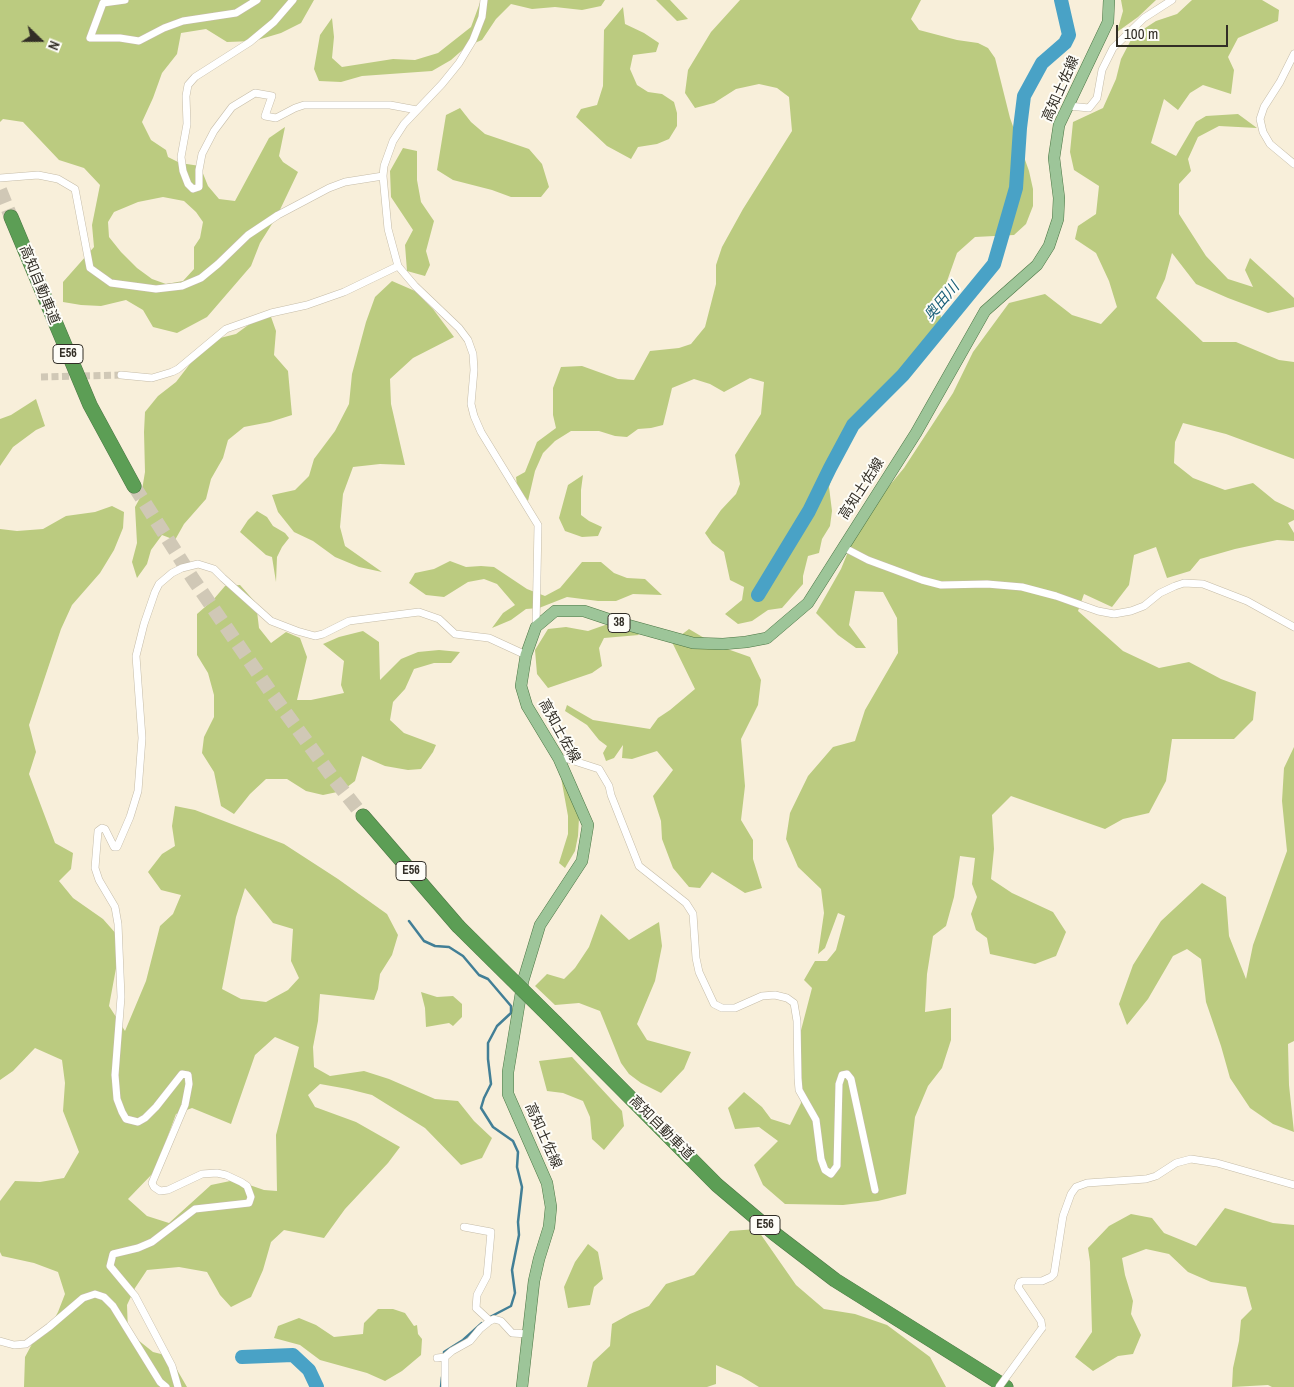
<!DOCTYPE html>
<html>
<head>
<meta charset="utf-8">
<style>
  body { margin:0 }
  #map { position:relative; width:1294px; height:1387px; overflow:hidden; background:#f8efda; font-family:"Archivo Narrow",sans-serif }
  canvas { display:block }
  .north { position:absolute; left:15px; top:15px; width:50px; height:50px; -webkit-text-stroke:4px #fefdf8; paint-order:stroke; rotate:112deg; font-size:14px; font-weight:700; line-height:20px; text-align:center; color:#322e26 }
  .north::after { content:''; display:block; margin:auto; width:18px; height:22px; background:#322e26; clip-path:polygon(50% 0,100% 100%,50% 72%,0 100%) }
  .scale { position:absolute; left:1116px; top:25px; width:112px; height:22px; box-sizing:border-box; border:2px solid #322e26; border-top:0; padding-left:6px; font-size:15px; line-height:18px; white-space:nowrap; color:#322e26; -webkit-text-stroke:4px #fefdf8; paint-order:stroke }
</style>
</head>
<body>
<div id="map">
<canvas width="1294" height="1387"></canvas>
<div class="north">N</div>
<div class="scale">100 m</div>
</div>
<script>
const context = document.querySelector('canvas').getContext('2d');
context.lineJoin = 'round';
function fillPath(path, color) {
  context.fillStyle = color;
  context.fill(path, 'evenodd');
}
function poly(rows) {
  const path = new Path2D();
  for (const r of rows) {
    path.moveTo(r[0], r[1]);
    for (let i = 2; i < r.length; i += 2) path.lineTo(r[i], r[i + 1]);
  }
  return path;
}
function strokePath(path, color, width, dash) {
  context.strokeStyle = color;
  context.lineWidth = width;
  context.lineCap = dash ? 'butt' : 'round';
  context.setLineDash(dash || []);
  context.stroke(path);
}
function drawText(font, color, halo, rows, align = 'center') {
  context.font = font + ' "Archivo Narrow","Noto Sans JP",sans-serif';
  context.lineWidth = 4;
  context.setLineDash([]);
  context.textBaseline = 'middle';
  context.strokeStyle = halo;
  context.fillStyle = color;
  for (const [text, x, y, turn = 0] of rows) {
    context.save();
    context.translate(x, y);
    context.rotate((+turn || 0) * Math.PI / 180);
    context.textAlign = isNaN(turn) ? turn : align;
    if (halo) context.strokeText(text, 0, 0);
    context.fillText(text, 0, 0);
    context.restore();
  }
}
fillPath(poly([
  [0,0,314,0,301,23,281,33,254,41,227,42,206,29,181,33,177,54,162,73,153,98,142,122,151,140,166,150,168,157,180,163,200,166,208,186,219,199,235,201,269,138,285,127,279,156,283,162,298,172,277,216,260,243,251,266,207,317,177,333,153,327,143,310,126,300,101,306,81,305,63,302,63,282,94,247,92,225,100,185,84,168,59,160,23,122,3,119,0,122],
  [163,197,184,201,196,212,203,222,200,238,194,247,194,269,183,281,166,284,152,279,137,268,121,252,109,237,108,222,114,212,138,202],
  [481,0,605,0,601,6,582,10,555,7,532,9,511,4,496,19,482,40,467,46,451,60,432,71,362,76,341,82,319,81,314,69,320,35,332,18,334,37,332,58,342,67,393,59,415,60,438,53,471,27],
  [656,0,670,0,688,19,677,21],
  [740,0,921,0,911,19,919,30,957,40,978,43,988,48,995,58,1010,118,1029,171,1033,189,1033,206,1026,224,1014,235,975,237,957,253,941,298,940,313,944,331,923,351,896,382,861,412,843,441,829,487,832,511,830,526,822,539,819,553,808,556,803,576,803,584,782,608,768,610,752,621,738,624,725,614,742,600,744,587,730,580,724,552,712,543,705,533,721,510,736,494,740,484,735,455,761,414,764,382,750,378,724,392,710,384,694,379,672,388,663,425,651,428,638,429,627,437,615,436,599,431,571,431,555,441,543,453,535,471,528,501,517,486,516,477,525,472,537,442,556,428,553,415,553,388,561,367,582,366,618,379,634,380,650,351,679,348,691,344,705,327,716,284,716,265,722,247,743,209,792,131,789,97,777,88,759,84,736,89,714,103,695,108,685,93,688,70,711,32],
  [1121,0,1156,0,1138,17,1117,32,1123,11],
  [1192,0,1262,0,1279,10,1278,21,1238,38,1228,57,1234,70,1231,94,1203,85,1190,93,1178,110,1164,99,1151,143,1176,156,1196,122,1206,116,1238,114,1257,128,1219,126,1198,137,1188,159,1191,171,1179,184,1179,214,1206,256,1228,279,1253,287,1245,270,1250,258,1294,298,1294,307,1268,313,1228,298,1196,284,1172,253,1165,279,1156,298,1203,342,1236,342,1279,360,1294,362,1294,459,1226,434,1183,423,1175,442,1174,463,1193,478,1225,490,1253,483,1275,501,1294,510,1294,520,1288,523,1294,533,1294,541,1277,540,1235,549,1200,559,1190,571,1167,578,1156,547,1134,555,1129,585,1112,607,1084,594,1078,611,1123,651,1159,668,1189,662,1221,679,1256,692,1253,720,1234,739,1172,739,1166,781,1149,813,1123,819,1105,829,1011,796,992,815,994,849,991,879,1012,893,1053,912,1066,932,1056,956,1035,964,990,954,987,938,976,930,971,914,977,897,972,884,975,858,960,856,954,897,946,926,933,936,927,974,925,1012,951,1008,951,1040,942,1068,928,1086,915,1117,906,1194,878,1201,843,1205,785,1204,763,1185,754,1165,778,1141,759,1127,735,1129,728,1108,744,1092,762,1107,771,1119,790,1125,801,1103,798,1074,799,1038,812,988,804,980,815,961,827,961,836,950,845,916,838,913,825,948,818,954,824,913,821,889,798,867,786,839,790,813,808,776,833,747,855,741,865,710,898,653,897,618,883,592,855,591,849,625,866,648,856,648,838,635,816,613,841,569,861,520,904,468,953,393,973,352,1009,303,1045,294,1072,315,1101,324,1117,307,1109,281,1096,253,1075,239,1078,226,1096,214,1099,186,1074,170,1070,152,1073,122,1103,108,1116,79,1121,59,1133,36,1156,21,1177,14],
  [623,7,625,24,644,33,659,43,656,52,633,55,630,69,637,85,648,92,662,94,674,102,677,113,677,126,669,139,657,144,638,147,631,159,607,146,576,117,581,109,597,105,603,86,604,30],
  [460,108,471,122,485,134,529,149,542,164,549,187,541,197,511,197,492,190,453,180,437,170,446,115],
  [403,148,417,151,417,180,421,202,434,221,426,251,430,265,425,276,407,271,405,245,413,230,391,197,390,171],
  [392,281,415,291,433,309,454,337,413,358,390,379,391,404,405,465,380,464,353,467,343,494,340,527,345,546,382,572,359,567,335,557,313,541,294,532,278,512,272,495,295,490,309,476,314,459,335,431,349,404,352,374,366,322,375,297],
  [270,314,276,331,274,355,288,371,292,415,270,422,244,427,228,440,223,458,211,479,206,499,184,524,175,540,162,535,151,550,147,564,137,578,132,562,137,543,135,507,141,496,145,472,144,432,145,412,158,396,176,382,196,356,216,339,236,334,251,323],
  [36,399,45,426,36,430,13,447,0,466,0,419,11,415],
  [583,475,581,490,581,515,589,521,602,527,598,536,582,537,565,531,559,518,568,485],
  [112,506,124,512,123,528,114,550,100,573,72,605,61,629,29,725,36,752,29,774,55,843,73,853,71,869,59,881,73,898,103,919,118,936,117,963,109,1006,125,1031,146,981,160,926,173,914,181,895,161,890,148,872,162,854,175,846,172,826,175,806,195,810,284,844,338,879,387,914,398,935,392,955,380,974,378,989,374,1000,320,994,318,1021,313,1047,314,1067,330,1076,364,1071,389,1079,435,1099,458,1101,474,1121,492,1138,482,1158,461,1165,425,1128,372,1095,348,1089,320,1084,308,1095,315,1107,356,1122,400,1147,388,1163,345,1209,324,1238,284,1230,271,1242,263,1270,251,1297,231,1307,220,1295,207,1272,179,1267,147,1270,135,1288,127,1305,128,1332,153,1352,169,1356,187,1387,24,1387,25,1357,32,1344,47,1332,58,1312,65,1294,58,1272,34,1263,2,1256,0,1252,0,1201,15,1181,40,1182,64,1178,79,1152,63,1111,65,1083,62,1060,35,1048,13,1071,0,1080,0,529,17,531,43,529,66,516,95,512],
  [245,888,273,923,293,929,291,961,299,978,288,990,266,1002,241,999,222,989,236,917],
  [275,1037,299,1047,276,1135,277,1191,264,1190,235,1180,211,1185,169,1223,147,1216,128,1199,155,1171,176,1114,192,1108,231,1124,255,1055],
  [257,511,267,517,273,526,285,533,289,538,282,547,277,557,276,582,272,557,266,555,240,532,248,520],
  [450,561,466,567,481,566,494,567,527,589,545,596,560,588,582,562,601,562,614,573,627,578,645,579,662,595,633,594,616,601,598,601,567,597,539,608,526,609,511,620,492,628,503,613,515,605,497,584,484,579,468,582,444,597,426,595,409,583,415,573,434,569],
  [240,585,256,603,259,628,271,643,286,632,300,638,307,657,297,700,311,700,344,693,341,685,344,661,323,644,339,637,363,631,379,642,380,680,401,659,418,652,439,650,460,652,451,663,434,663,414,669,405,689,393,702,390,720,404,733,436,745,433,752,421,769,408,770,385,766,362,756,355,781,342,791,323,795,306,791,287,779,266,779,250,794,234,814,221,806,214,772,202,753,204,737,214,717,214,695,208,673,197,655,197,614,213,600,225,586],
  [605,625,631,626,639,635,604,638,599,648,602,666,592,673,548,688,537,674,535,650,548,629,566,627,588,631],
  [689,629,716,645,750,657,761,680,758,705,741,739,745,786,741,820,753,840,753,859,762,888,745,893,712,872,700,888,689,887,673,868,662,839,661,821,653,796,673,770,657,751,632,759,622,758,623,745,614,758,606,761,603,753,607,746,599,740,587,725,565,711,567,705,593,720,650,729,658,718,670,710,695,689,672,642],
  [1294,747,1294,1041,1288,1044,1289,1085,1294,1132,1273,1124,1250,1108,1230,1078,1221,1046,1206,1002,1201,959,1187,949,1173,956,1148,999,1127,1025,1119,1004,1133,965,1161,921,1202,883,1226,897,1229,936,1246,979,1253,945,1287,851,1282,801,1284,768],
  [560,772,579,818,578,836,575,851,565,868,559,863,568,834,568,816],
  [601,914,629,940,659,922,662,946,655,981,637,1024,647,1040,691,1052,684,1069,661,1093,641,1083,629,1074,621,1063,600,1011,579,1003,555,1005,535,986,547,974,564,979,575,968,589,947],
  [421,992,437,997,453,996,462,1004,462,1017,453,1026,449,1023,426,1027,425,1008],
  [572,1057,622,1111,624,1126,604,1150,592,1139,590,1117,583,1101,563,1093,547,1091,539,1061],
  [1225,1208,1273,1223,1294,1225,1294,1387,1272,1387,1268,1385,1232,1387,1233,1368,1239,1341,1241,1320,1252,1309,1246,1287,1211,1282,1188,1272,1169,1254,1146,1249,1122,1258,1125,1275,1133,1301,1131,1314,1141,1335,1133,1354,1118,1356,1093,1371,1075,1357,1092,1332,1090,1262,1088,1248,1109,1226,1131,1214,1152,1218,1164,1233,1196,1246],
  [757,1229,796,1285,824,1309,855,1314,887,1325,930,1357,946,1387,759,1387,741,1376,716,1365,716,1384,707,1387,587,1387,593,1362,610,1346,612,1324,630,1314,649,1306,666,1284,694,1275,730,1231],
  [588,1244,598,1252,603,1279,594,1287,590,1305,568,1308,564,1287,575,1262],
  [378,1309,393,1309,405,1313,414,1326,417,1325,418,1334,422,1339,421,1355,402,1371,385,1381,367,1373,320,1360,300,1345,274,1338,278,1326,299,1318,316,1325,334,1337,363,1334,364,1323]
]), '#bbcb80');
strokePath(poly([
  [409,921,424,941,435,946,449,947,463,956,479,975,488,979,511,1006,511,1013,497,1026,488,1043,488,1059,491,1084,484,1098,481,1108,493,1127,513,1141,518,1152,517,1167,522,1187,518,1222,519,1235,512,1270,515,1293,511,1306,490,1317],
  [444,1357,444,1352,463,1340,482,1323],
  [441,1387,442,1377]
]), '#427f96', 2.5);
strokePath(poly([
  [758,595,809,511,830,468,853,425,903,375,994,264,1016,188,1020,128,1024,96,1042,63,1065,43,1069,35,1061,0],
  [242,1357,293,1355,309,1370,317,1387]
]), '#49a2c6', 14);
strokePath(poly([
  [41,377,121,375]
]), '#d0c8b6', 7, [7, 3.5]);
strokePath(poly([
  [0,190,11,217],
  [134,486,193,579,270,691,333,778,363,816]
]), '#d0c8b6', 14, [14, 7]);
const street = poly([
  [125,0,103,3,90,38,120,38,139,41,164,28,183,21,236,13,257,0],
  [293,0,274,22,250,42,195,77,188,85,186,96,187,124,181,157,183,171,188,184,193,189,199,187,199,170,202,154,214,131,232,107,255,93,272,96,265,116,276,118,295,108,304,105,390,105,417,110],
  [484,0,482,17,473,40,459,63,442,84,404,124,393,141,384,166,383,176,388,229,398,266,415,286,459,328,468,340,473,354,474,370,471,404,474,416,481,432,538,525,536,627],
  [1294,54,1280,82,1264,107,1260,119,1263,132,1270,144,1294,164],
  [1069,106,1089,108,1097,98,1102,70,1113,48,1144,18,1172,0],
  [0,178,38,175,58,179,75,189,90,268,111,283,156,289,182,286,201,278,218,264,248,235,278,215,329,188,345,182,383,176],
  [121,375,152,378,172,372,178,369,226,329,271,313,307,305,344,292,398,266],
  [843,547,868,560,922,580,941,585,987,584,1022,587,1056,596,1098,611,1114,614,1131,611,1144,606,1160,593,1175,586,1184,583,1203,584,1247,601,1294,627],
  [559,759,568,759,599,769,609,786,611,795,639,866,686,903,693,914,696,958,699,972,714,1004,722,1008,735,1008,762,996,775,995,787,998,794,1003,797,1021,798,1078,799,1090,816,1120,821,1159,825,1170,831,1174,837,1166,839,1084,842,1075,847,1074,851,1079,875,1190],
  [464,1227,491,1232,487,1276,477,1295,476,1308,490,1321],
  [1042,1328,1041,1321,1018,1287,1020,1282,1023,1281,1042,1281,1051,1277,1054,1274,1063,1216,1071,1194,1076,1187,1087,1183,1146,1179,1156,1176,1176,1163,1191,1159,1217,1163,1294,1185],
  [0,1341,14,1345,26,1344,49,1327,83,1298,95,1294,104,1297,113,1306,160,1382,166,1387],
  [437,1358,445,1357],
  [178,1387,172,1366,135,1296,110,1266,113,1254,138,1248,152,1242,195,1209,249,1203,251,1197,247,1186,241,1182,226,1175,217,1173,202,1174,168,1190,160,1191,154,1187,152,1183,185,1105,189,1084,188,1075,182,1074,156,1107,145,1118,138,1122,126,1119,122,1112,117,1099,115,1075,121,997,118,924,115,907,99,880,95,868,98,831,102,828,105,829,114,847,117,847,130,817,138,791,142,738,136,656,144,624,155,592,159,584,172,573,182,568,198,564,214,569,223,578,271,621,297,631,315,636,323,634,349,621,419,612,439,619,455,634,489,638,526,655],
  [445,1387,445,1357,452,1351,470,1341,480,1329,490,1321,494,1319,501,1321,512,1333,528,1334]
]);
const primary = poly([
  [522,1387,534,1281,539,1259,549,1227,551,1207,547,1183,508,1094,508,1072,523,981,540,925,582,861,588,825,559,759,527,706,521,686,526,655,536,627,555,611,584,611,617,622,693,643,723,644,746,642,767,638,808,603,916,433,985,311,1037,265,1049,246,1058,219,1059,198,1054,158,1059,125,1108,22,1109,0]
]);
const highway = poly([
  [11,217,90,405,134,486],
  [363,816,458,926],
  [556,1023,717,1185,775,1234,835,1280,1006,1387]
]);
strokePath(street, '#c5bca8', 8);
strokePath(primary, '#4d7745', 12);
strokePath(highway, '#4d7745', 15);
strokePath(street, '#fff', 7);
strokePath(primary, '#9dc599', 11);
strokePath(highway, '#5c9e55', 14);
const streetBridge = poly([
  [999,1387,1042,1328]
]);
const highwayBridge = poly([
  [458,926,556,1023]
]);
strokePath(streetBridge, '#c5bca8', 8, []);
strokePath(highwayBridge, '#4d7745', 15, []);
strokePath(streetBridge, '#fff', 7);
strokePath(highwayBridge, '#5c9e55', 14);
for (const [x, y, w] of [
  [68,354,30],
  [619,623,22],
  [411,871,30],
  [765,1225,30]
]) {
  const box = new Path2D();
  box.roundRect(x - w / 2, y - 9.5, w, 19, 4);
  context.fillStyle = '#fefdf8';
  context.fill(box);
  strokePath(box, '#322e26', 1);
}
drawText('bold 12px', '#322e26', null, [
  ["E56",68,354],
  ["38",619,623],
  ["E56",411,871],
  ["E56",765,1225]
]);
drawText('14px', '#322e26', '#fefdf8', [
  ["高知土佐線",1061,89,-66],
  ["高知自動車道",39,285,68],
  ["高知土佐線",862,489,-57],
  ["高知土佐線",559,731,61],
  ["高知自動車道",661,1128,45],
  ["高知土佐線",543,1136,66]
]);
drawText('italic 15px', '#1b6079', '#fefdf8', [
  ["奥田川",942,302,-50]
]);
</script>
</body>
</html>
